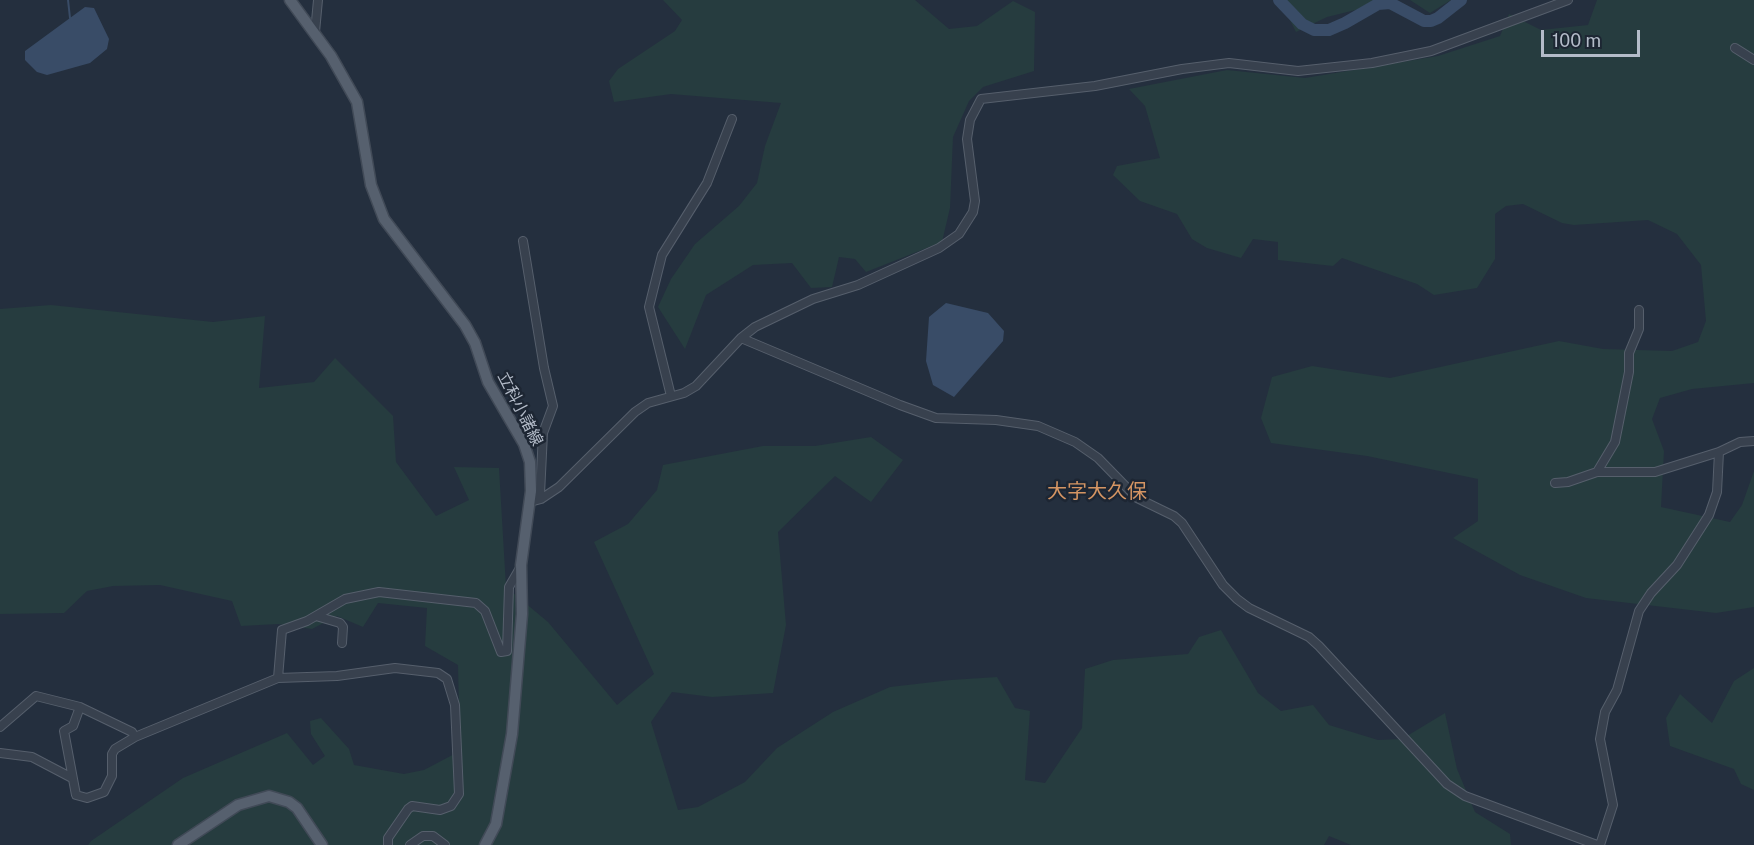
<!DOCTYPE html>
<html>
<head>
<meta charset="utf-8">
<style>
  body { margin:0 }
  #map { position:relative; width:1754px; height:845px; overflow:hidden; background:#242f3e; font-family:"Public Sans",sans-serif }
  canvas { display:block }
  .scale { position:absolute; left:1541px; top:30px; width:99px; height:27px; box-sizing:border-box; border:3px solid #b4bcc9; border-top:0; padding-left:8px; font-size:18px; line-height:21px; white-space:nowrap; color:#b4bcc9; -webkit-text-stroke:4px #1d2633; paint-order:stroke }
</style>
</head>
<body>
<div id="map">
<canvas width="1754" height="845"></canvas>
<div class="scale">100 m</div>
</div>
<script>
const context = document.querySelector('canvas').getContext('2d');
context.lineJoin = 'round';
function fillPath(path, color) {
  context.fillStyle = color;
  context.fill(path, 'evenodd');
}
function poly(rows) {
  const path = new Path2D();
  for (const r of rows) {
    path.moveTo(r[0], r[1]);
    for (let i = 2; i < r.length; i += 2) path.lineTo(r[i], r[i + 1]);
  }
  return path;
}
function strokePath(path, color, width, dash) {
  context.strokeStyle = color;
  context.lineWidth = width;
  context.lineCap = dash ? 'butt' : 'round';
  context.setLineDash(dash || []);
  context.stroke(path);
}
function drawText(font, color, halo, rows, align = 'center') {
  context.font = font + ' "Public Sans","Noto Sans JP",sans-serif';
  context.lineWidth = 5;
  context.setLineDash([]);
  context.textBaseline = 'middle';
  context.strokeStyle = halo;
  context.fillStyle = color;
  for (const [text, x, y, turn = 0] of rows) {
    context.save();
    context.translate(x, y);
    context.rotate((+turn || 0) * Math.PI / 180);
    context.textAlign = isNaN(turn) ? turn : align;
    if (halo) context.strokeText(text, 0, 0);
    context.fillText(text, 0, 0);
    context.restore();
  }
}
fillPath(poly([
  [663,0,915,0,949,29,977,26,1013,1,1035,12,1034,71,983,87,969,101,953,137,950,208,942,242,866,272,855,259,839,257,832,287,811,288,792,263,753,265,706,295,685,349,658,307,671,279,695,244,739,206,757,183,765,146,781,103,671,94,614,102,609,81,618,69,675,31,682,20],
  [1280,0,1396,0,1327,17,1296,32],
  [1410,0,1451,0,1430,13],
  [1597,0,1754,0,1754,383,1692,389,1660,398,1652,419,1664,451,1661,507,1730,522,1742,505,1754,471,1754,607,1716,613,1586,598,1520,575,1453,538,1478,521,1478,479,1367,456,1271,443,1261,418,1272,377,1312,366,1390,378,1559,341,1603,349,1672,351,1698,342,1706,321,1701,265,1677,234,1648,220,1574,225,1562,223,1523,204,1506,206,1495,214,1495,259,1477,288,1434,295,1417,284,1342,258,1333,266,1278,260,1278,242,1253,239,1241,258,1207,248,1192,239,1177,214,1140,201,1113,175,1117,166,1160,158,1145,106,1129,89,1227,70,1305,78,1438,56,1500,36,1509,14,1541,30,1588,25],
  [51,305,213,322,265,316,259,388,314,382,335,358,393,416,396,462,436,516,469,500,454,467,499,468,506,587,548,622,617,705,654,674,594,542,628,524,657,490,663,465,763,446,815,446,871,437,903,460,871,502,835,476,778,532,786,625,773,693,712,697,672,692,651,722,678,810,698,807,745,782,777,748,833,712,890,687,951,680,997,677,1015,708,1030,711,1025,780,1045,783,1082,728,1085,669,1113,660,1188,654,1199,637,1221,630,1258,693,1281,711,1313,705,1329,725,1378,740,1402,739,1445,713,1457,769,1475,812,1510,834,1511,845,1351,845,1329,836,1324,845,88,845,91,841,183,778,287,733,313,765,325,756,311,734,310,721,321,718,349,749,354,765,404,774,424,770,460,751,458,665,425,646,427,608,378,603,363,627,337,616,312,629,278,624,241,626,232,601,160,585,113,586,87,591,64,613,0,614,0,309],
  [1754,668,1754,790,1741,784,1734,769,1670,746,1666,718,1680,694,1712,723,1734,681]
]), '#263c3f');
fillPath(poly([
  [85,7,94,8,109,39,107,49,90,63,47,75,37,72,25,60,25,51],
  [946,303,988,313,1004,331,1003,341,954,397,933,385,926,361,929,317]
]), '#394c67');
strokePath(poly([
  [68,0,70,18]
]), '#394c67', 2);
strokePath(poly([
  [1279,0,1302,24,1314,30,1329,30,1345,23,1378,4,1390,3,1424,21,1431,21,1438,18,1461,0]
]), '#394c67', 12);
const minor = poly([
  [315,32,318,0],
  [1735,48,1754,60],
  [523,241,544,368,553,406,543,433,540,494,534,499],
  [741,338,900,405,936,418,996,420,1038,426,1075,442,1098,458,1137,498,1174,516,1182,523,1223,585,1237,599,1249,608,1309,637,1319,646,1447,784,1465,796,1597,845],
  [671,396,649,307,662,255,707,183,732,119],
  [1597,472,1615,442,1629,372,1629,353,1639,329,1639,310],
  [1555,483,1568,482,1597,472,1655,472,1719,452,1740,442,1754,441],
  [530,502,541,499,559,487,635,412,648,403,684,393,696,386,741,338,755,327,813,299,858,285,939,248,959,234,973,212,975,201,967,139,970,120,981,99,1095,86,1182,69,1229,63,1298,71,1372,63,1431,51,1568,0],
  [316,616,340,623,343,627,342,643],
  [278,678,282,630,307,621,345,599,379,592,476,603,485,611,501,652,507,651,509,587,520,568],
  [80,707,73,726,64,731,76,795,87,798,104,792,112,776,112,754,115,749,135,737],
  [0,727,36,696,80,707,132,732,135,737,278,678,337,676,395,668,438,673,447,679,455,705,459,794,451,806,440,810,412,806,408,809,388,838,388,845],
  [0,753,32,757,72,778],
  [410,845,423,836,433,836,445,845],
  [1600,845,1613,805,1600,739,1605,712,1617,690,1639,611,1651,593,1677,565,1709,515,1717,492,1719,452]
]);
const major = poly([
  [290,0,331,56,357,102,371,185,384,219,465,325,475,343,488,382,524,444,530,462,531,491,521,565,522,614,512,734,496,824,485,845],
  [178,845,238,805,269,796,289,802,297,808,322,845]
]);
strokePath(minor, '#565f6c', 10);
strokePath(major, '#414a57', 13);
strokePath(minor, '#38414e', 8);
strokePath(major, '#56606e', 10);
drawText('16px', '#b4bcc9', '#1d2633', [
  ["立科小諸線",520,409,63]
]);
drawText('20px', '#d59563', '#1d2633', [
  ["大字大久保",1097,492]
]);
</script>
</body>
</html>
